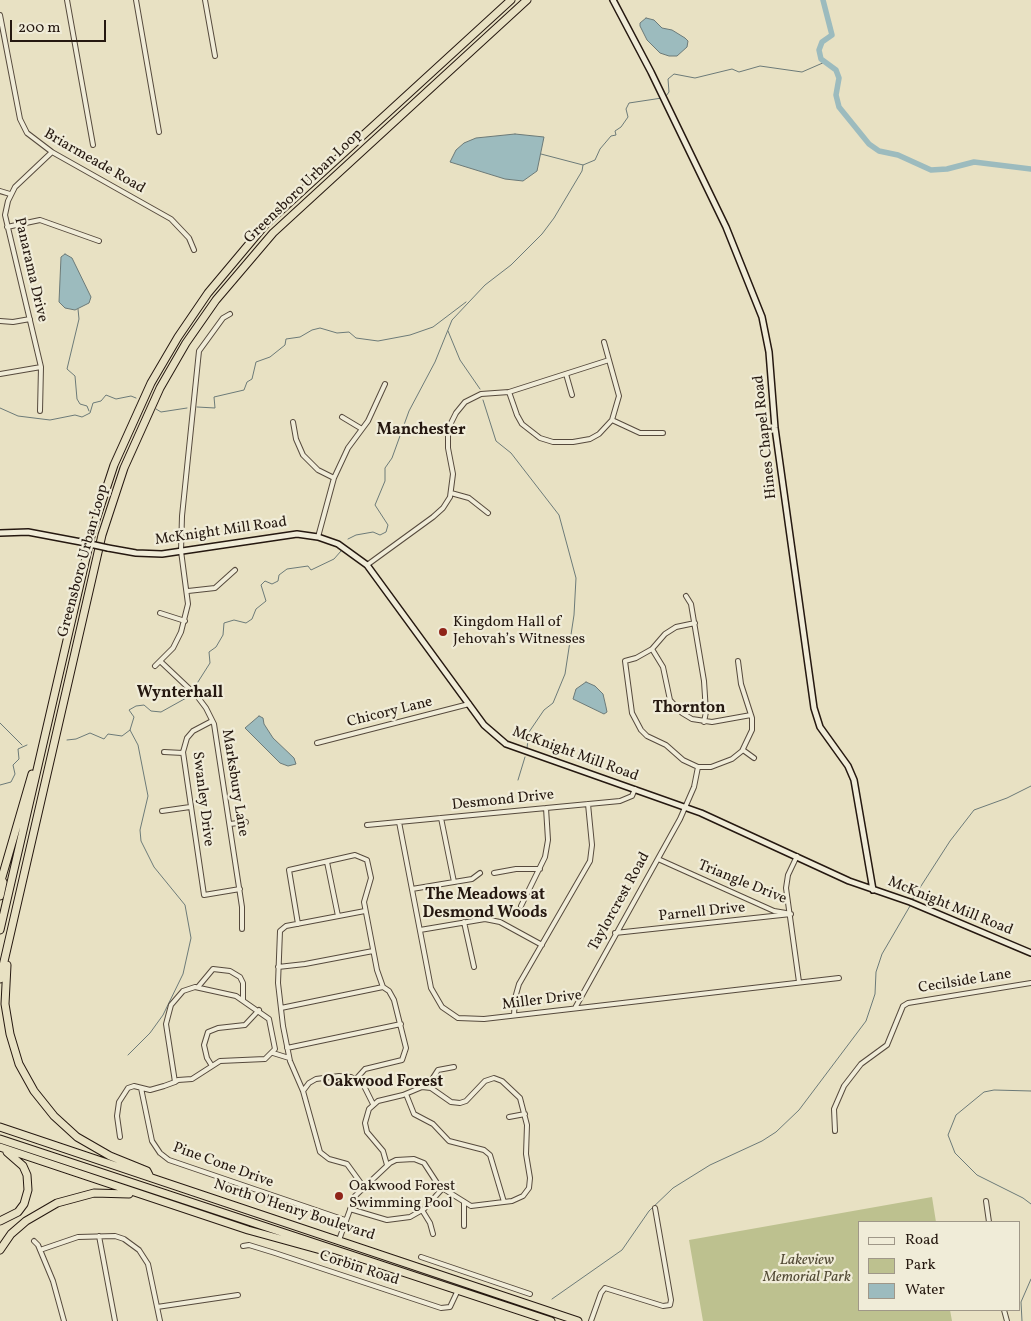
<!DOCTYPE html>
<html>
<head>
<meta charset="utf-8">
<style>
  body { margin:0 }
  #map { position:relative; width:1031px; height:1321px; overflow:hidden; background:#e8e1c3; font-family:Vollkorn,serif }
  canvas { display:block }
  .legend { position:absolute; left:858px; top:1221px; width:162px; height:90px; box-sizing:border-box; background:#f0ecd8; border:1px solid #9f9788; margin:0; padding:6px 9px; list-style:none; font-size:15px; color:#251810 }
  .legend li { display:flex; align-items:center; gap:10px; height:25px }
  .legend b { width:25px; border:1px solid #9f9788 }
  .scale { position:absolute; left:10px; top:20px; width:96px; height:22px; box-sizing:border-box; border:2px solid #251810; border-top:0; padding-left:6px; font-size:15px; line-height:18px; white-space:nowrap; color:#251810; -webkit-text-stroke:4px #f0ecd8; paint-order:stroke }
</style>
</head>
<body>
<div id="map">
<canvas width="1031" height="1321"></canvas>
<ul class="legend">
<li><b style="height:6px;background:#f0ecd8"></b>Road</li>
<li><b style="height:14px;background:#bdc18f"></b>Park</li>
<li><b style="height:14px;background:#9cbbbe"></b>Water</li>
</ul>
<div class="scale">200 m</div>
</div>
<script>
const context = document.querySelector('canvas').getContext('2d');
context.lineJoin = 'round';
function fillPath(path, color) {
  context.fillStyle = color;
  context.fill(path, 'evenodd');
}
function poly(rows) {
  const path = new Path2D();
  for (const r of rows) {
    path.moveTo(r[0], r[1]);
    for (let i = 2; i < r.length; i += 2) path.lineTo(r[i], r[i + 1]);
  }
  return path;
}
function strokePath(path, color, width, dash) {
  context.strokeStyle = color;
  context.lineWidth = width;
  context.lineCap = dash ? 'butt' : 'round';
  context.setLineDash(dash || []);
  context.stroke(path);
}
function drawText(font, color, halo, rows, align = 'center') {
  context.font = font + ' Vollkorn,serif';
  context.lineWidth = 4.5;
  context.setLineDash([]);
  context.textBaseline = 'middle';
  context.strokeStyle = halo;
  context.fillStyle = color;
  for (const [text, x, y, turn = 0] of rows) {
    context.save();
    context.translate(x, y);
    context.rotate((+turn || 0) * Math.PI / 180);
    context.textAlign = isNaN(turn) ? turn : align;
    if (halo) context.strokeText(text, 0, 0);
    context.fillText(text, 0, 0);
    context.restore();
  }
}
fillPath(poly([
  [932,1197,936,1222,860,1222,860,1310,950,1310,952,1321,703,1321,689,1240]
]), '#bdc18f');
const water = poly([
  [646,18,654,20,662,28,672,30,685,38,688,41,687,47,677,56,669,56,660,53,647,40,640,26,640,23,646,18],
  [515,134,544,137,537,171,523,181,505,179,450,162,456,150,464,143,476,138,515,134],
  [65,254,72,258,91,297,89,303,75,310,65,308,59,302,61,257,65,254],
  [586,682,595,686,603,694,606,707,607,712,604,714,573,699,576,689,586,682],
  [259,716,263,718,264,724,273,738,294,758,296,764,288,766,280,763,245,728,259,716]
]);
fillPath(water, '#9cbbbe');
strokePath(water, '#6c7a78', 1);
strokePath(poly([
  [666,96,669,92,668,79,674,74,695,78,732,69,739,72,760,66,802,72,825,62],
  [541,154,583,165,595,160,600,149,611,136,616,135,615,131,621,127,628,117,626,109,629,103,662,98],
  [78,309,79,319,67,369,75,376,77,399,80,404,87,406,89,411],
  [448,331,460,360,480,389],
  [483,400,496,441,511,453,559,515,576,578,574,615,565,674,553,703,544,710,529,732,527,748],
  [197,407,215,408,214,397,244,390,247,382,252,379,256,362,270,357,285,345,286,339,300,337,312,330,320,328,337,333,349,332,356,338,378,341,410,335,433,327,466,302],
  [0,408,18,416,50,420,75,415,82,417,90,413,93,403,101,401,106,395,116,399,131,396,136,398],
  [156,409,161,412,187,408],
  [348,539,356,535,373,532,380,535,386,532,388,525,375,505,385,481,385,468,392,458,409,411,435,362,452,320,485,285,511,265,542,234,554,218,582,171,583,165],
  [196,685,210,663,209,652,216,647,223,635,224,623,234,620,246,623,252,619,256,609,266,601,261,585,265,581,272,584,278,581,279,575,287,569,308,566,311,570,334,559,341,551],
  [0,723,22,745],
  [67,740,76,739,90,733,104,739,108,734,122,736,130,730],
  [518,780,525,757],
  [0,785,11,782,15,774,13,765,19,759,18,749,27,745],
  [912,900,950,841,974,810,1007,798,1031,786],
  [128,1055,150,1033,163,1015,183,974,191,938,185,905,154,867,141,841,140,830,148,796,138,745,130,730,134,717,129,710,136,706,144,705,151,711,161,712,188,697],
  [1031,1091,994,1090,984,1092,956,1115,948,1135,955,1153,977,1175,1023,1198,1031,1204],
  [552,1299,622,1250,649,1211,673,1188,710,1165,762,1141,776,1132,799,1110,866,1021,875,994,876,972,882,954,910,906],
  [1022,1321,1021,1302,1031,1279]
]), '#6c7a78', 1);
strokePath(poly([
  [823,0,832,35,822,42,819,50,821,59,836,70,839,78,836,95,839,107,869,144,879,151,898,155,931,170,947,169,974,162,1031,169]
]), '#9cbbbe', 5.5);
const street = poly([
  [67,0,93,145],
  [136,0,159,132],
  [205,0,215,56],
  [0,15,20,119,27,133,52,152,171,219,189,238,194,250],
  [0,191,10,194],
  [7,227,40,220,99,241],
  [0,321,13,322,30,319],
  [0,374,41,367],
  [566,374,572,395],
  [509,392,517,415,522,424,540,438,553,442,573,442,590,439,599,434,612,420,619,396,604,342],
  [40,411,41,367,5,215,8,201,15,187,52,152],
  [342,417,362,429],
  [612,420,640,433,663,433],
  [293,422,296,439,303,455,318,470,334,478],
  [451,493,469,498,488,513],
  [318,537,334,478,348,448,368,421,385,384],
  [367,565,433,517,443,508,450,497,453,474,448,448,448,429,456,413,465,402,481,394,509,392,609,360],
  [188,591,215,588,235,570],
  [686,596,691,604,704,681,706,712,704,722],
  [160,613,185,621],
  [695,623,676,627,665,634,652,649,636,658,625,661,632,713,641,730,647,736,666,745,683,760,698,767,711,767,732,759,742,751,752,730,752,718,741,684,738,661],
  [652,649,663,667,670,700,682,713,692,719,712,722,751,715],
  [160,661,197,696,206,708,214,724,242,907,242,929],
  [155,666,173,648,181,632,188,604,181,551,182,516,199,351,223,318,230,314],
  [212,721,193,731,187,738,183,752,204,895,240,889],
  [317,743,469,704],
  [743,750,754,758],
  [164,752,183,753],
  [162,811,190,807],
  [441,818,454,882],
  [399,822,431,988,442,1007,458,1018,484,1019,839,978],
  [230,824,246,822],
  [367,825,620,801,632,796,635,789],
  [797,856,788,875,786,888,799,982],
  [658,859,774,911,786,913],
  [327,862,338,916],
  [494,873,516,869,540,869],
  [412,889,472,879,480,873],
  [521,906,545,857,548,840,546,808],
  [464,922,474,967],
  [298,924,289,870,355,855,367,860,371,878,364,902,377,970,383,987,389,991,394,1000,406,1048,402,1060,365,1069,356,1079],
  [420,930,485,919,500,922,542,945],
  [615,933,791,914],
  [278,967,305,964,373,951],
  [198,987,213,969,230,971,240,977,243,983,243,1000],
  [281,1008,383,987],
  [575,1008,680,819,694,787,698,767],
  [514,1015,515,998,519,984,590,861,592,845,588,804],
  [287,1048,401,1024],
  [273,1053,289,1058],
  [212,1066,207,1058,204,1045,208,1032,218,1028,245,1025,259,1010],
  [427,1087,438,1070,454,1067],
  [141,1088,152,1141,160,1153,169,1160,345,1220],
  [303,1091,290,1061,283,1026,278,983,280,931,286,926,365,911],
  [406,1094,414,1114,433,1124,449,1141,484,1150,490,1155,504,1202],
  [509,1117,525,1114],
  [835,1131,834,1109,844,1086,861,1064,887,1045,903,1006,908,1003,1031,983],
  [120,1137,117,1116,119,1102,128,1088,134,1086,150,1090,164,1086,175,1082,178,1080,192,1079,220,1061,265,1059,275,1049,269,1019,236,996,195,987,183,991,171,1005,166,1024,175,1082],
  [363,1186,347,1164,329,1159,320,1152,303,1091,309,1083,316,1079,339,1076,351,1077,364,1086,373,1104],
  [986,1201,989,1222],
  [350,1209,387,1220,410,1217,424,1209,443,1188],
  [422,1210,430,1223,433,1234],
  [464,1226,464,1203],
  [99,1236,115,1321],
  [339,1240,355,1196,390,1163,396,1160,414,1159,424,1163,439,1186,471,1206,512,1201,523,1196,529,1188,530,1178,526,1154,527,1125,520,1098,502,1081,494,1078,485,1081,466,1101,460,1103,451,1102,431,1088,422,1087,403,1095,378,1101,369,1109,365,1123,367,1132,383,1151,387,1165],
  [34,1241,38,1245,53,1281,64,1321],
  [243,1246,249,1245,275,1253,441,1308,450,1307,458,1290],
  [40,1250,78,1237,115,1236,124,1239,139,1250,148,1264,160,1321],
  [421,1257,530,1294],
  [157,1307,238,1295],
  [1004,1310,1007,1321],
  [591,1321,601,1293,605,1288,663,1306,670,1305,671,1300,655,1208]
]);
const secondary = poly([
  [613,0,651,72,726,227,762,317,769,352,775,428,814,708,820,727,848,766,854,780,873,890],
  [0,533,28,532,81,542],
  [108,548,136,553,162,554,297,534,318,537,338,544,367,565,484,725,506,744,701,813,849,881,910,902,1031,953]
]);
const highway = poly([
  [0,884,32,774],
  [0,896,3,882],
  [0,930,92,532,114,465,151,383,178,337,208,293,265,225,511,0],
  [7,965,5,1004,10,1034,19,1064,34,1091,54,1116,77,1137,110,1156,147,1171,150,1177],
  [0,979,102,535,124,468,160,388,186,343,216,300,273,233,527,0],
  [0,1127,578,1321],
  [0,1139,551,1321],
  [0,1147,248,1230,328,1252],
  [0,1221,18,1212,24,1204,28,1190,27,1175,23,1166,7,1152],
  [0,1250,11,1234,26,1221,57,1203,94,1193,129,1194]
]);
strokePath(street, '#564a3d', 6);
strokePath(secondary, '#251810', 8);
strokePath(highway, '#251810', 9);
strokePath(street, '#f0ecd8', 4);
strokePath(secondary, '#f0ecd8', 5);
strokePath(highway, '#e8e1c3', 7);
const secondaryBridge = poly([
  [81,542,108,548]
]);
strokePath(secondaryBridge, '#251810', 8, []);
strokePath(secondaryBridge, '#f0ecd8', 5);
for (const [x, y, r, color] of [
  [443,632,5,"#8f2418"],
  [339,1196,5,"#8f2418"]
]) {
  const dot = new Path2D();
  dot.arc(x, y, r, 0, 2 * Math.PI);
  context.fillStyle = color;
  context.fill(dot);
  strokePath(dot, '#f0ecd8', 2);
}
drawText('15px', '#251810', '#f0ecd8', [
  ["Briarmeade Road",94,162,30],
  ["Greensboro Urban Loop",304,187,-44],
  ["Panarama Drive",30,270,77],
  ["Hines Chapel Road",766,437,-96],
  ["McKnight Mill Road",221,532,-8],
  ["Greensboro Urban Loop",84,561,-75],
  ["Chicory Lane",390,713,-14],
  ["McKnight Mill Road",575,755,20],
  ["Marksbury Lane",234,783,81],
  ["Swanley Drive",202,799,83],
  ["Desmond Drive",503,801,-6],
  ["Triangle Drive",742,883,22],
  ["Taylorcrest Road",620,902,-61],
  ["McKnight Mill Road",950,907,22],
  ["Parnell Drive",702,913,-6],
  ["Cecilside Lane",965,982,-9],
  ["Miller Drive",542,1001,-7],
  ["Pine Cone Drive",223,1166,20],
  ["North O'Henry Boulevard",294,1211,18],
  ["Corbin Road",359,1269,18]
]);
drawText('15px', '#251810', '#f0ecd8', [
  ["Kingdom Hall of",453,623],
  ["Jehovah’s Witnesses",453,640],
  ["Oakwood Forest",349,1187],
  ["Swimming Pool",349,1204]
], 'left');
drawText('italic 15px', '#534b36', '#f0ecd8', [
  ["Lakeview",807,1261],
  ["Memorial Park",807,1278]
]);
drawText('bold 16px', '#251810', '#f0ecd8', [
  ["Manchester",421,431],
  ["Wynterhall",180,694],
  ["Thornton",689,709],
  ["The Meadows at",485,896],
  ["Desmond Woods",485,914],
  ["Oakwood Forest",383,1083]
]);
</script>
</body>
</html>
